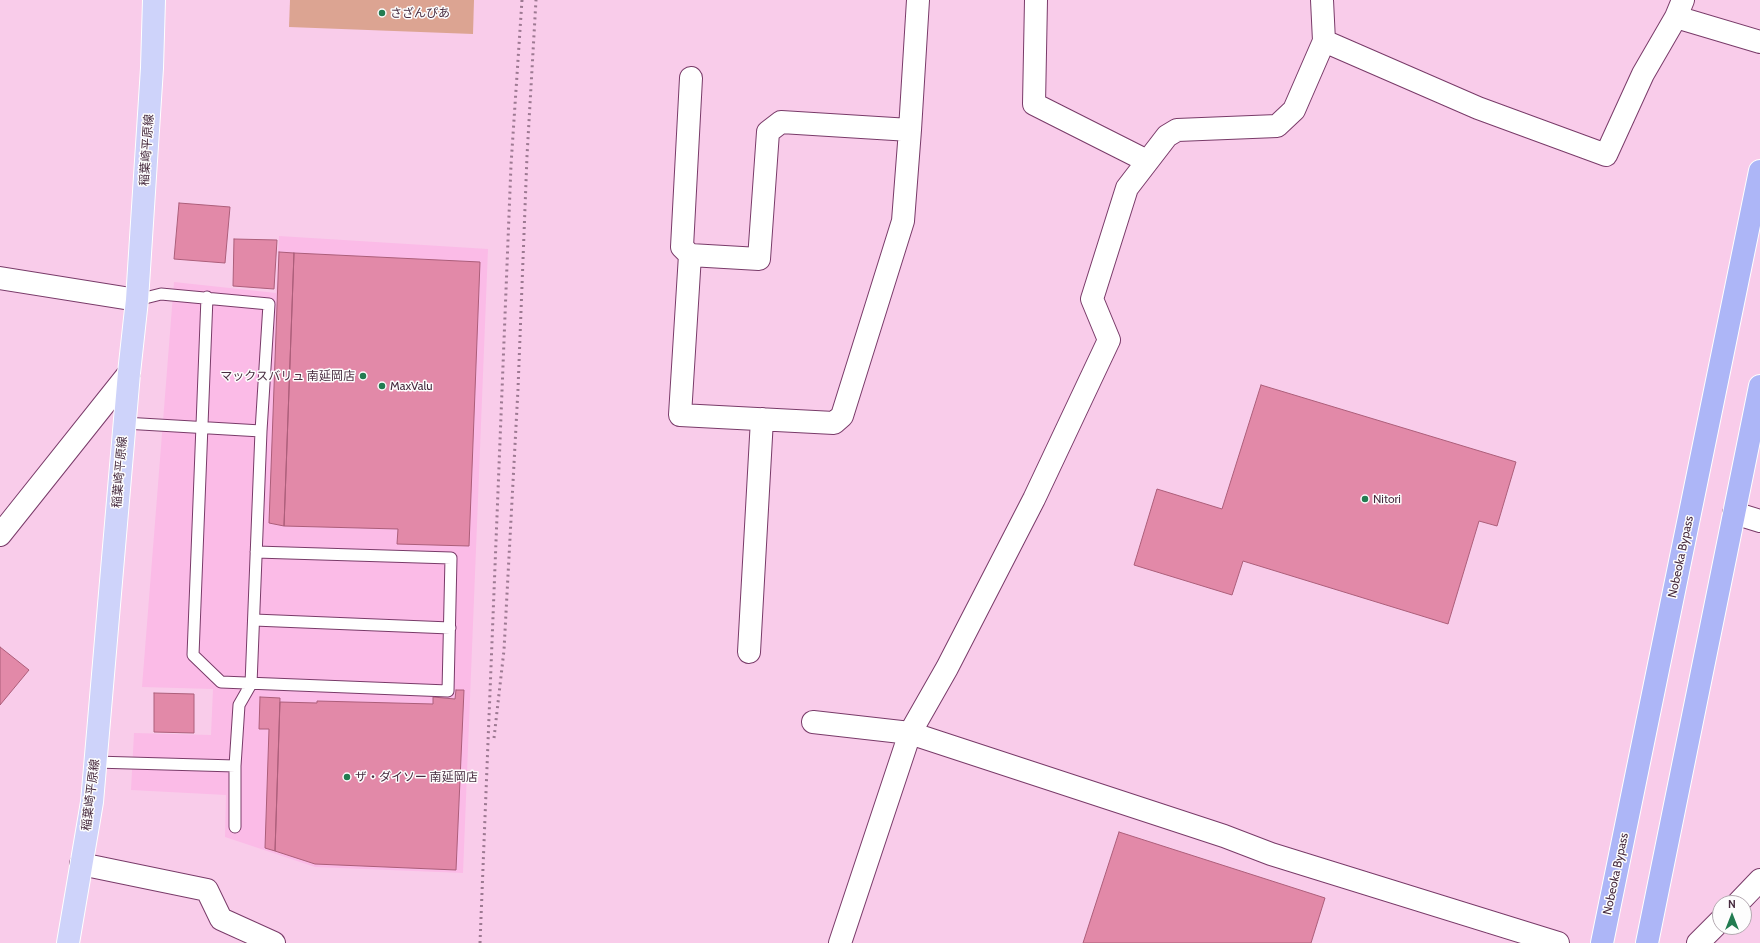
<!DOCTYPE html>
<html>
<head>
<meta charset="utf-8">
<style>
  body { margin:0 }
  #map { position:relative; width:1760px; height:943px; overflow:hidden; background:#f9ccea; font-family:Cabin,sans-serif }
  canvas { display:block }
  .north { position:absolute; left:1712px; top:895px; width:40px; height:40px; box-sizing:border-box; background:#fdfdfd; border:1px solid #b4a9b1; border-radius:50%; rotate:0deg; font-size:11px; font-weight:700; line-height:16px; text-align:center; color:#472b3f }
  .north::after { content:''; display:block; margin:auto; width:14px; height:18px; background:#227c51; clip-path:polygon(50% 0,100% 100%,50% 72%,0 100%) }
</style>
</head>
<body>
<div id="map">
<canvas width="1760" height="943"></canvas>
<div class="north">N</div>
</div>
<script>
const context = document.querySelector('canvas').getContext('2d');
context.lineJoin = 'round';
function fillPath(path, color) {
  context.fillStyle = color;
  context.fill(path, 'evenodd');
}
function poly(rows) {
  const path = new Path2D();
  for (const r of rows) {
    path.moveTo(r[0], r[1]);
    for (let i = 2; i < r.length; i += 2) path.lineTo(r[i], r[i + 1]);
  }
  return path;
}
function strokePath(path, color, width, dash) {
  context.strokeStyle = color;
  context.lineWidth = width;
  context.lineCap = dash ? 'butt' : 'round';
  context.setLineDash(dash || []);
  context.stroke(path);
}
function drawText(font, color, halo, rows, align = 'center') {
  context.font = font + ' Cabin,"Noto Sans JP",sans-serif';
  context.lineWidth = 3;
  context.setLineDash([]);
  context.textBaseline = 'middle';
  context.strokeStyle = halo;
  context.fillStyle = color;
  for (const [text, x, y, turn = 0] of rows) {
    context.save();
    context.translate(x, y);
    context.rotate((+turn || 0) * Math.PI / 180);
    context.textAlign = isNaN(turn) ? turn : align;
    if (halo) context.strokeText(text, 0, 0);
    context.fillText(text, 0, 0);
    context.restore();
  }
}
fillPath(poly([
  [279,236,488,249,463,873,315,867,225,837,226,795,131,790,134,733,211,735,213,689,142,687,174,282,276,293]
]), '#fbbbe7');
fillPath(poly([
  [290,0,474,0,473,34,289,27]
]), '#dca492');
const building = poly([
  [179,203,230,207,225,263,174,259,179,203],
  [234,239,277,240,274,289,233,286,234,239],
  [279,252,294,253,284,526,269,523,279,252],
  [294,253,480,262,469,546,397,544,398,529,284,526,294,253],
  [1261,385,1516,462,1497,526,1479,521,1448,624,1243,561,1232,595,1134,565,1157,489,1222,509,1261,385],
  [0,647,29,670,0,705,0,647],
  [456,690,464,690,456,870,315,864,275,851,280,702,317,703,317,701,433,704,433,697,455,699,456,690],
  [154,693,194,694,194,733,154,732,154,693],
  [260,697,280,698,275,851,265,848,269,729,259,729,260,697],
  [1119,832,1325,898,1311,943,1083,943,1119,832]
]);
fillPath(building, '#e289a8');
strokePath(building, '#ac5e7a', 1);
const lane = poly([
  [207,297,193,655,221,682,448,691,451,558,256,552],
  [137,300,161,294,269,304,261,431,251,684,239,705,235,766,235,827],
  [124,423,261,431],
  [254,620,450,628],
  [95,762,235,766]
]);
const street = poly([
  [1036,0,1034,104,1147,161],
  [1676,17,1760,42],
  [1324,41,1478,108,1606,155,1643,74,1676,17,1683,0],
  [910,130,781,122,768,132,759,259,690,255,680,415,834,423,842,416,903,221,910,130,918,0],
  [690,255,682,247,691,78],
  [0,278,137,300],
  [1734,513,1760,521],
  [0,535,129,373],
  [749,652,762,419],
  [813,722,910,733,1224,836,1271,854,1558,943],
  [81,864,207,890,221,919,274,943],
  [1738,903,1760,880],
  [840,943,910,733,947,668,1034,499,1109,340,1092,299,1127,188,1167,136,1177,130,1277,126,1294,110,1324,41,1322,0],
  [1698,943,1720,921]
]);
const primary = poly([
  [68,943,92,802,129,373,137,300,152,68,154,0]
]);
const highway = poly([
  [1602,943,1760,171],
  [1647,943,1760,386]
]);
strokePath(lane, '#793b69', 13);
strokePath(street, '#793b69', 24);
strokePath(primary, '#fff', 24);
strokePath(highway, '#fff', 24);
strokePath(lane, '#fff', 11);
strokePath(street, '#fff', 22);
strokePath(primary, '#ced3fa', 22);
strokePath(highway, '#adb6f7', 22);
strokePath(poly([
  [494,738,504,650,518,389,527,156,536,0],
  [480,943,511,165,522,0]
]), '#9d7992', 3, [2, 4]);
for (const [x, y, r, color] of [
  [382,13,4,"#227c51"],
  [363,376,4,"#227c51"],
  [382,386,4,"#227c51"],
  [1365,499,4,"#227c51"],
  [347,777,4,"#227c51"]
]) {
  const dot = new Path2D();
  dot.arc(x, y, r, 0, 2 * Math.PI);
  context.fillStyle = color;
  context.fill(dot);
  strokePath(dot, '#fdfdfd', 1.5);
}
drawText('12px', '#472b3f', '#fdfdfd', [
  ["さざんぴあ",390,13],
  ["マックスバリュ 南延岡店",355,376,"right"],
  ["MaxValu",390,386],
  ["Nitori",1373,499],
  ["ザ・ダイソー 南延岡店",355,777]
], 'left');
drawText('12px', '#472b3f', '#fdfdfd', [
  ["稲葉崎平原線",147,150,-86],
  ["稲葉崎平原線",120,472,-85],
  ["Nobeoka Bypass",1681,557,-78],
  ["稲葉崎平原線",91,795,-83],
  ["Nobeoka Bypass",1616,874,-78]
]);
</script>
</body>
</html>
